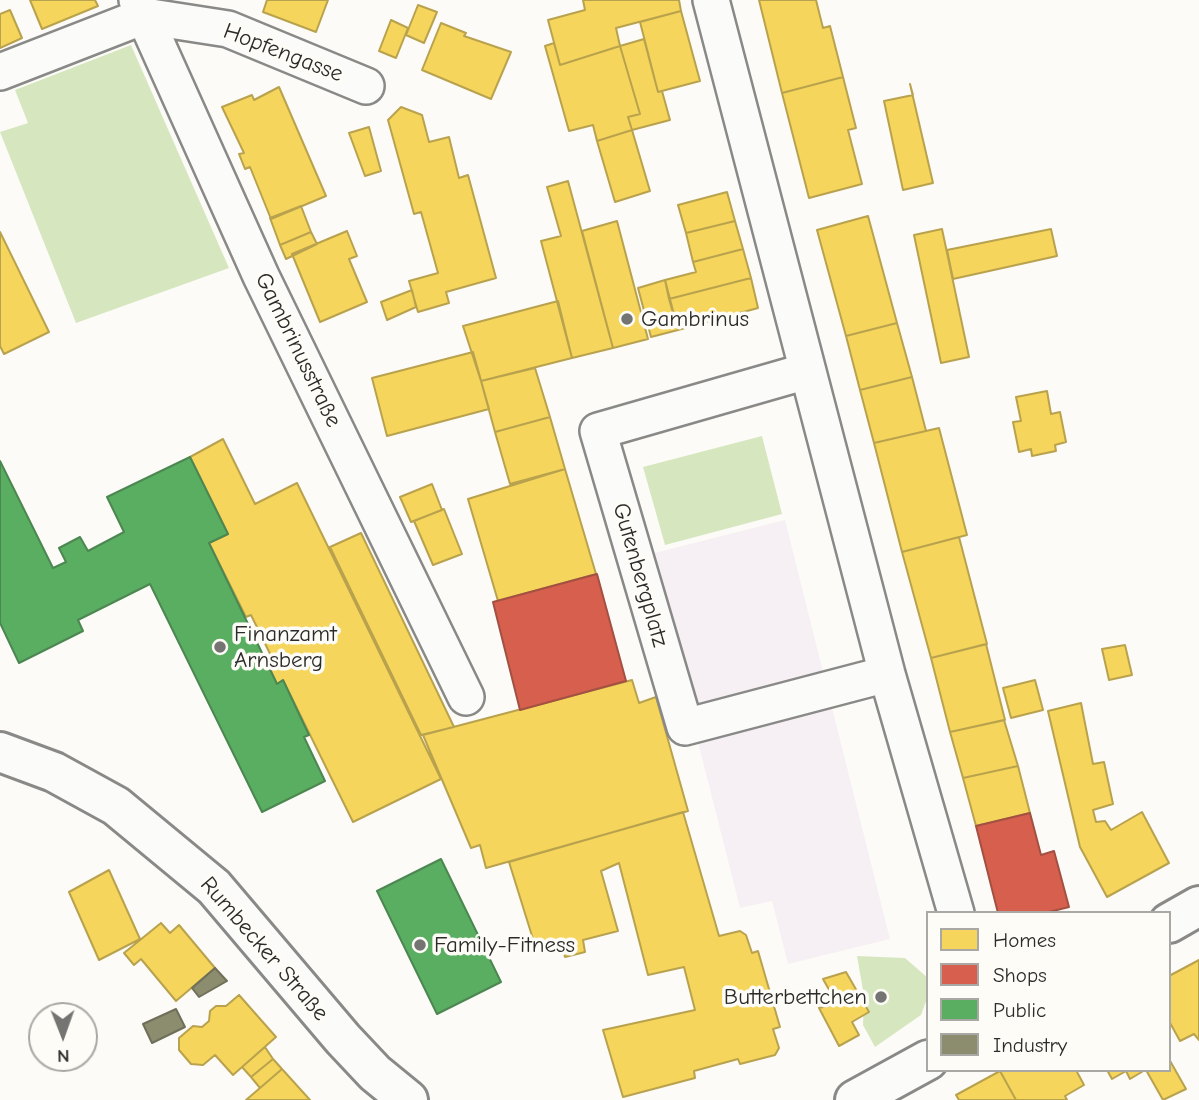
<!DOCTYPE html>
<html>
<head>
<meta charset="utf-8">
<style>
  body { margin:0 }
  #map { position:relative; width:1199px; height:1100px; overflow:hidden; background:#fcfbf8; font-family:"Comic Neue",sans-serif }
  canvas { display:block }
  .legend { position:absolute; left:926px; top:911px; width:245px; height:161px; box-sizing:border-box; background:#fdfcf7; border:2px solid #a9a8a5; margin:0; padding:9px 12px; list-style:none; font-size:21px; color:#2b2b2b }
  .legend li { display:flex; align-items:center; gap:14px; height:35px }
  .legend b { width:35px; border:2px solid #a9a8a5 }
  .north { position:absolute; left:28px; top:1002px; width:70px; height:70px; box-sizing:border-box; background:#fdfcf7; border:2px solid #a9a8a5; border-radius:50%; rotate:179deg; font-size:19px; font-weight:700; line-height:28px; text-align:center; color:#2b2b2b }
  .north::after { content:''; display:block; margin:auto; width:24px; height:32px; background:#747473; clip-path:polygon(50% 0,100% 100%,50% 72%,0 100%) }
</style>
</head>
<body>
<div id="map">
<canvas width="1199" height="1100"></canvas>
<ul class="legend">
<li><b style="height:19px;background:#f6d55c"></b>Homes</li>
<li><b style="height:19px;background:#d6604d"></b>Shops</li>
<li><b style="height:19px;background:#5aae61"></b>Public</li>
<li><b style="height:19px;background:#8c8c6e"></b>Industry</li>
</ul>
<div class="north">N</div>
</div>
<script>
const context = document.querySelector('canvas').getContext('2d');
context.lineJoin = 'round';
function fillPath(path, color) {
  context.fillStyle = color;
  context.fill(path, 'evenodd');
}
function poly(rows) {
  const path = new Path2D();
  for (const r of rows) {
    path.moveTo(r[0], r[1]);
    for (let i = 2; i < r.length; i += 2) path.lineTo(r[i], r[i + 1]);
  }
  return path;
}
function strokePath(path, color, width, dash) {
  context.strokeStyle = color;
  context.lineWidth = width;
  context.lineCap = dash ? 'butt' : 'round';
  context.setLineDash(dash || []);
  context.stroke(path);
}
function drawText(font, color, halo, rows, align = 'center') {
  context.font = font + ' "Comic Neue",sans-serif';
  context.lineWidth = 7;
  context.setLineDash([]);
  context.textBaseline = 'middle';
  context.strokeStyle = halo;
  context.fillStyle = color;
  for (const [text, x, y, turn = 0] of rows) {
    context.save();
    context.translate(x, y);
    context.rotate((+turn || 0) * Math.PI / 180);
    context.textAlign = isNaN(turn) ? turn : align;
    if (halo) context.strokeText(text, 0, 0);
    context.fillText(text, 0, 0);
    context.restore();
  }
}
fillPath(poly([
  [785,520,890,939,788,964,772,901,740,908,682,679,654,685,623,561]
]), '#f6f0f4');
fillPath(poly([
  [131,45,229,268,76,323,0,132,28,123,15,90],
  [762,436,782,514,665,545,643,467],
  [857,956,905,958,928,978,928,996,921,1015,875,1047,863,1025,864,996]
]), '#d6e7bf');
const homes = poly([
  [30,0,95,0,98,6,42,29,30,0],
  [267,0,328,0,316,32,263,12,267,0],
  [583,0,679,0,681,11,616,28,620,46,560,65,548,20,585,10,583,0],
  [759,0,816,0,823,28,830,26,843,77,782,93,759,0],
  [418,5,437,12,424,43,406,35,418,5],
  [10,10,22,38,0,48,0,14,10,10],
  [681,11,700,81,658,92,640,22,681,11],
  [391,20,408,28,396,58,379,51,391,20],
  [441,23,466,33,464,36,511,52,491,99,422,70,441,23],
  [644,39,658,92,662,91,670,120,632,130,628,117,640,114,620,46,644,39],
  [554,43,560,65,620,46,640,114,628,117,632,130,597,141,593,125,569,131,545,46,554,43],
  [843,77,856,128,848,130,862,184,809,198,782,93,843,77],
  [910,84,933,183,903,190,884,101,913,95,910,84],
  [279,87,326,196,271,219,250,167,245,169,239,154,244,153,222,107,252,95,254,100,279,87],
  [401,107,422,115,429,142,449,137,459,178,468,175,496,278,446,292,449,303,418,312,409,281,438,273,421,212,414,214,388,120,401,107],
  [369,127,381,171,365,176,349,133,369,127],
  [632,130,650,191,615,202,597,141,632,130],
  [568,181,613,348,572,358,541,241,561,236,547,187,568,181],
  [727,192,735,221,686,233,678,205,727,192],
  [301,206,311,232,280,245,270,218,301,206],
  [868,216,897,323,846,336,817,230,868,216],
  [617,221,648,339,613,348,582,231,617,221],
  [735,221,743,249,693,262,686,233,735,221],
  [942,229,969,357,941,363,914,235,942,229],
  [1051,229,1057,256,953,279,947,250,1051,229],
  [347,231,357,256,349,259,367,302,320,322,292,254,347,231],
  [0,232,49,332,4,354,0,346,0,232],
  [311,232,317,244,286,259,280,245,311,232],
  [743,249,751,278,669,299,665,280,696,272,693,262,743,249],
  [751,278,758,308,678,330,669,299,751,278],
  [665,280,678,330,651,337,638,288,665,280],
  [412,290,416,307,387,320,381,302,412,290],
  [558,301,572,358,481,381,463,326,558,301],
  [897,323,912,377,860,390,846,336,897,323],
  [473,352,489,409,387,436,372,378,473,352],
  [535,368,550,417,495,432,481,381,535,368],
  [912,377,926,431,874,443,860,390,912,377],
  [1047,391,1051,414,1060,412,1066,442,1055,445,1056,451,1032,456,1031,449,1019,452,1013,422,1021,421,1016,397,1047,391],
  [550,417,565,469,510,484,495,432,550,417],
  [939,428,967,535,902,552,874,443,939,428],
  [223,439,255,504,297,483,441,779,353,822,283,680,277,684,270,669,276,666,251,615,246,617,209,543,228,534,190,457,223,439],
  [565,469,596,574,498,601,468,499,565,469],
  [432,484,442,510,411,522,400,497,432,484],
  [444,509,462,554,433,565,414,521,444,509],
  [361,533,454,727,421,735,330,547,361,533],
  [959,537,987,644,931,658,902,552,959,537],
  [986,644,1005,720,950,732,931,658,986,644],
  [1125,645,1132,675,1109,680,1102,649,1125,645],
  [632,680,639,703,656,697,688,811,486,868,480,845,471,848,423,735,632,680],
  [1035,680,1043,710,1011,718,1003,688,1035,680],
  [1081,703,1093,764,1104,762,1113,804,1093,810,1096,822,1105,821,1111,830,1142,812,1169,863,1107,897,1080,847,1048,711,1081,703],
  [1004,720,1018,766,963,778,950,732,1004,720],
  [1018,766,1030,813,976,826,963,778,1018,766],
  [683,812,719,936,740,931,746,935,752,953,758,951,780,1027,773,1029,779,1048,775,1055,740,1064,738,1059,694,1071,695,1078,623,1097,603,1030,695,1010,684,967,648,975,619,863,601,871,618,931,583,940,585,952,565,957,561,945,537,952,509,862,683,812],
  [109,870,140,939,99,960,69,892,109,870],
  [161,923,170,933,179,925,215,968,176,1001,141,959,134,965,124,953,161,923],
  [1199,960,1199,1040,1194,1034,1180,1041,1169,1021,1169,976,1199,960],
  [846,972,869,1012,852,1022,859,1035,839,1046,819,1008,837,1004,823,979,846,972],
  [239,995,276,1037,233,1075,215,1055,203,1065,191,1064,179,1050,179,1038,193,1026,202,1027,209,1021,210,1011,216,1006,226,1006,239,995],
  [265,1047,273,1059,251,1077,242,1067,265,1047],
  [273,1059,282,1069,260,1088,251,1077,273,1059],
  [1169,1059,1186,1089,1163,1100,1146,1070,1169,1070,1169,1059],
  [282,1069,310,1100,246,1100,260,1088,282,1069],
  [1076,1070,1084,1085,1065,1096,1067,1100,1016,1100,1000,1071,1076,1070],
  [1107,1070,1145,1070,1130,1079,1126,1071,1112,1079,1107,1070],
  [1000,1071,1016,1100,959,1100,956,1095,1000,1071]
]);
fillPath(homes, '#f6d55c');
strokePath(homes, '#b9a24d', 2);
const shops = poly([
  [597,574,626,681,520,710,493,602,597,574],
  [1030,813,1041,855,1054,851,1069,907,1045,913,998,913,976,826,1030,813]
]);
fillPath(shops, '#d6604d');
strokePath(shops, '#a35043', 2);
const public = poly([
  [190,457,228,534,209,543,277,684,283,680,309,735,304,737,325,781,262,812,150,584,78,620,83,631,19,663,0,623,0,461,53,568,66,562,59,548,80,537,88,551,124,532,107,497,190,457],
  [441,859,501,982,437,1014,377,891,441,859]
]);
fillPath(public, '#5aae61');
strokePath(public, '#4c8751', 2);
const industry = poly([
  [215,968,227,981,199,997,192,988,215,968],
  [176,1009,185,1027,152,1043,143,1024,176,1009]
]);
fillPath(industry, '#8c8c6e');
strokePath(industry, '#6f6f5a', 2);
const street = poly([
  [137,0,261,276,466,697],
  [711,0,887,674,956,913],
  [0,72,144,16,228,29,366,86],
  [807,371,598,431,685,727,887,674]
]);
const secondary = poly([
  [0,752,54,772,116,806,214,887,343,1039,375,1073,408,1100],
  [1169,923,1199,906],
  [855,1100,928,1060]
]);
strokePath(street, '#898987', 40);
strokePath(secondary, '#898987', 44);
strokePath(street, '#fbfbf9', 35);
strokePath(secondary, '#fbfbf9', 38);
for (const [x, y, r, color] of [
  [627,319,7,"#747473"],
  [220,647,7,"#747473"],
  [420,945,7,"#747473"],
  [881,997,7,"#747473"]
]) {
  const dot = new Path2D();
  dot.arc(x, y, r, 0, 2 * Math.PI);
  context.fillStyle = color;
  context.fill(dot);
  strokePath(dot, '#fdfcf7', 2.5);
}
drawText('23px', '#2b2b2b', '#fdfcf7', [
  ["Hopfengasse",283,53,21],
  ["Gambrinusstraße",298,350,64],
  ["Gutenbergplatz",640,575,74],
  ["Rumbecker Straße",264,949,49]
]);
drawText('23px', '#2b2b2b', '#fdfcf7', [
  ["Gambrinus",641,319],
  ["Finanzamt",234,634],
  ["Arnsberg",234,660],
  ["Family-Fitness",434,945],
  ["Butterbettchen",867,997,"right"]
], 'left');
</script>
</body>
</html>
